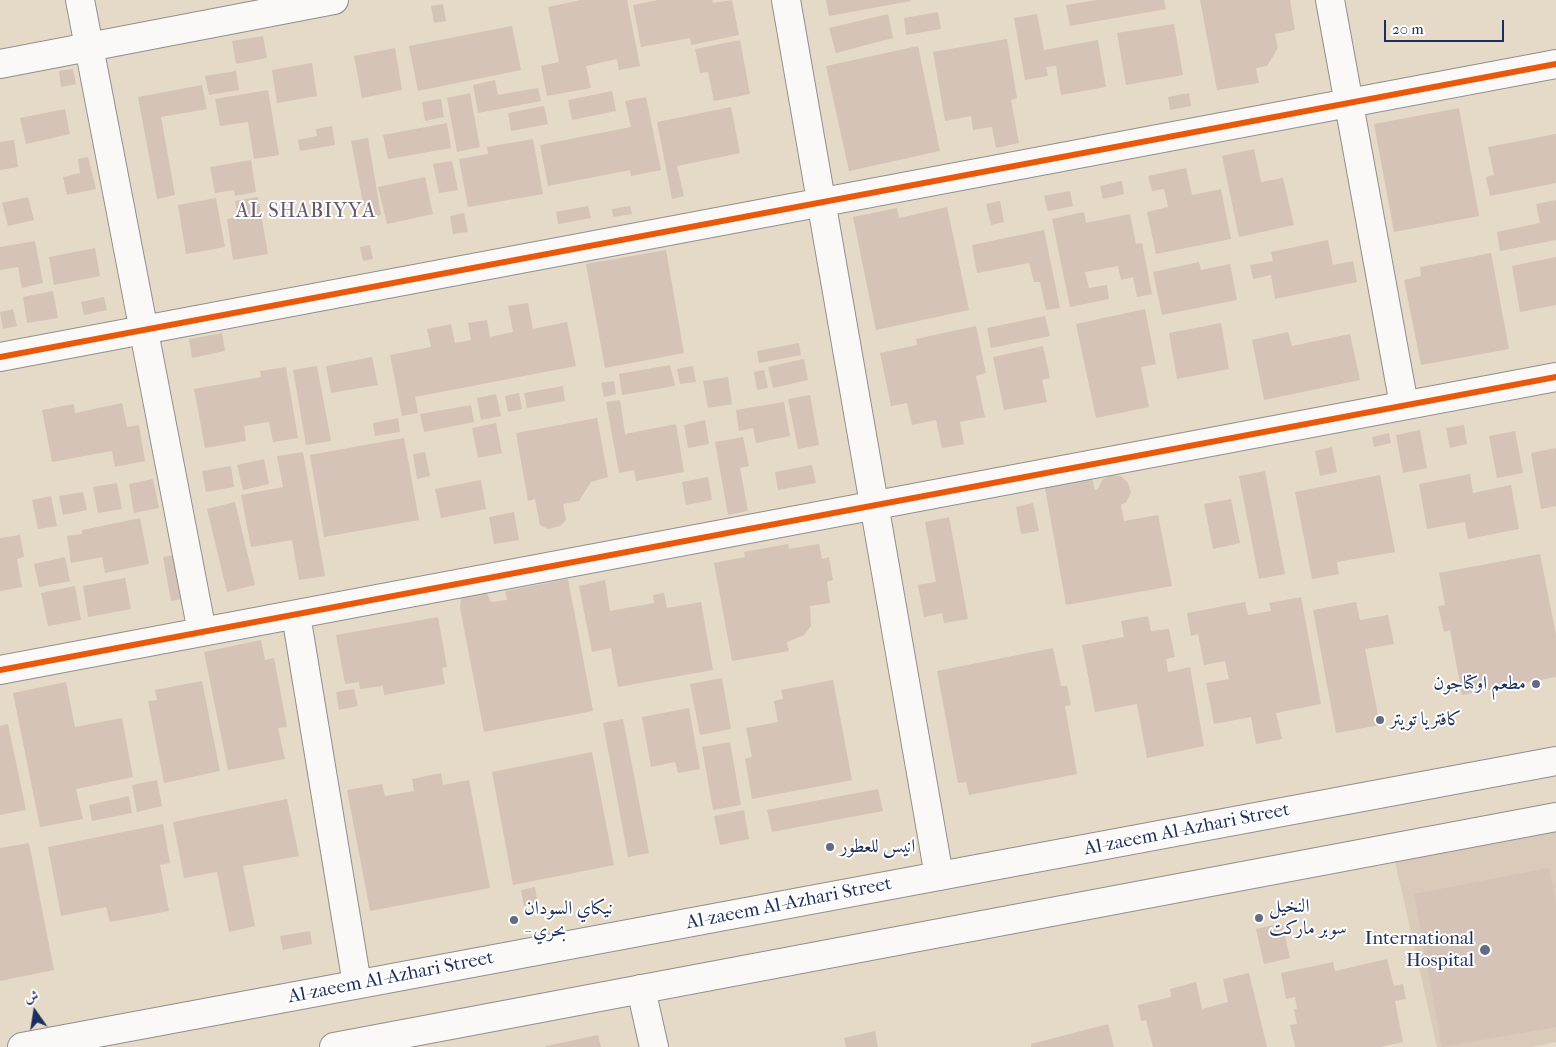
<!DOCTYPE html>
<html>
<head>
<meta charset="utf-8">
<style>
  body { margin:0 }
  #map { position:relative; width:1556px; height:1047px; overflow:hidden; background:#e5dac8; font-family:"IM FELL French Canon",Amiri,serif }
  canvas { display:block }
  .north { position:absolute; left:10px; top:987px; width:50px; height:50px; -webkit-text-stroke:4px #fff; paint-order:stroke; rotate:347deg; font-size:14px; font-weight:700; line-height:20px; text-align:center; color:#1b2f5e }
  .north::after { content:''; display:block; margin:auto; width:18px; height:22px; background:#1b2f5e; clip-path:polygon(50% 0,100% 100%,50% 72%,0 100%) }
  .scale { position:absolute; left:1384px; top:20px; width:120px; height:22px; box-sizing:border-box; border:2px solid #1b2f5e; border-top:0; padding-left:6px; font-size:15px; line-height:18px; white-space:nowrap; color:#1b2f5e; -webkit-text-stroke:4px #fff; paint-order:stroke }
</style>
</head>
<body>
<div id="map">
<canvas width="1556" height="1047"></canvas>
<div class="north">ش</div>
<div class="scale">20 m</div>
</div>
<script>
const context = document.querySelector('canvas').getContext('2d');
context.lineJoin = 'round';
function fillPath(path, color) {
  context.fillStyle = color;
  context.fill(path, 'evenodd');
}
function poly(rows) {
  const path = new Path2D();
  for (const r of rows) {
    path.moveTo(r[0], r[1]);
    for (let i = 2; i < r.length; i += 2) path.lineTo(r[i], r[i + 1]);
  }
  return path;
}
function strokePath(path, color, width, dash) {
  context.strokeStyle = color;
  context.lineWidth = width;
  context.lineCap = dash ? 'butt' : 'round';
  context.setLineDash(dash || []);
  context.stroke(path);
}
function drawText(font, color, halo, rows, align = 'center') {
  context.font = font + ' "IM FELL French Canon",Amiri,serif';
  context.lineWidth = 4;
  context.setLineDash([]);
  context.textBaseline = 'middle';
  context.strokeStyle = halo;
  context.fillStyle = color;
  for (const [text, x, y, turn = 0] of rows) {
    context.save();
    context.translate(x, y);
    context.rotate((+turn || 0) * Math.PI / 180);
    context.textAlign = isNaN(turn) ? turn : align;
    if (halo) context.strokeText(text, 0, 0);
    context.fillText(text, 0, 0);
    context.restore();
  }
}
fillPath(poly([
  [1556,828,1556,1042,1531,1047,1437,1047,1394,857]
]), '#d9cab9');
fillPath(poly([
  [581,0,627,0,640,66,619,70,617,59,586,66,591,88,547,96,541,66,559,62,548,7],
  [658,0,712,0,713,3,732,0,739,35,691,45,690,38,641,47,633,5],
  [826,0,910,0,911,1,829,16],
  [1097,0,1164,0,1166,9,1070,26,1066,5],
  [1200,0,1290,0,1295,30,1275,34,1278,48,1267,66,1256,68,1259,83,1217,90],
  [443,4,446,21,434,23,431,6],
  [938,12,941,29,906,35,904,18],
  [888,14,893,38,836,53,829,28],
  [1037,14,1044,50,1098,40,1106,87,1061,95,1056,66,1046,67,1048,76,1025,80,1014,18],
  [1174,24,1183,75,1126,85,1117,33],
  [512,26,521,70,418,91,409,46],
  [263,36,267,58,236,64,232,41],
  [1007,39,1017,98,1011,100,1019,143,996,148,992,127,973,130,971,116,945,121,933,52],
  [740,40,750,94,714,101,708,72,700,73,695,49],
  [918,46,940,151,849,171,826,66],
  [395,48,402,90,362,98,354,56],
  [312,63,317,96,277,103,272,70],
  [73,69,76,84,61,87,59,71],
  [236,71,239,90,209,95,205,76],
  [495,80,498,95,538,88,541,101,478,113,473,85],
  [202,85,207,109,161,117,175,195,157,199,138,97],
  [268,90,279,155,254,159,248,122,220,126,215,99],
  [612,91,616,111,572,120,568,100],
  [470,93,480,147,457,152,447,98],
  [1189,93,1191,106,1170,110,1168,97],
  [646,97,661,170,631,176,630,170,548,186,540,145,631,127,625,101],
  [441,99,444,117,425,121,422,102],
  [544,106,548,124,511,131,508,113],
  [731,107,740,153,677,166,684,196,672,199,657,122],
  [1459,108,1479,216,1394,232,1374,124],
  [65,109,70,134,26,144,20,118],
  [447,123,451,148,388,159,383,135],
  [332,126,335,145,300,151,298,140,317,136,316,129],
  [1556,134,1556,183,1490,196,1486,177,1494,175,1488,147],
  [368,138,381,215,366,218,351,141],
  [533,139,543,194,468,207,459,159,488,154,487,147],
  [14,140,18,167,0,170,0,142],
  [1254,149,1261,182,1283,178,1294,225,1239,237,1222,156],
  [88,157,96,189,67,195,63,177,80,173,78,159],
  [251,160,256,192,235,196,234,190,215,193,210,167],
  [452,161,458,190,439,193,433,164],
  [1186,168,1192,195,1221,189,1231,239,1156,254,1147,212,1168,207,1164,189,1152,191,1148,176],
  [425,177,433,214,387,224,378,187],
  [1122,181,1124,194,1103,199,1100,186],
  [1070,191,1073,206,1048,211,1044,196],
  [28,197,34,220,8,226,2,203],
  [258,197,268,254,233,260,227,219,238,217,235,201],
  [216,198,225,247,186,254,178,205],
  [1556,200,1556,240,1500,251,1497,232,1540,223,1536,204],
  [1000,201,1004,222,991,225,986,204],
  [588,206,591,218,558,224,556,212],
  [630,206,632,214,613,217,612,209],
  [947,207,969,310,876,330,853,217,897,208,899,218],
  [1084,212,1086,223,1130,214,1136,244,1142,243,1152,294,1137,297,1133,277,1121,280,1118,266,1085,272,1089,288,1107,285,1109,299,1070,307,1052,219],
  [464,213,468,232,453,234,450,216],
  [1044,230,1060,308,1046,310,1040,282,1034,282,1029,263,977,273,972,245],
  [1328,240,1333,265,1353,261,1357,282,1275,299,1271,275,1253,279,1250,265,1273,261,1271,252],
  [35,241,43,283,22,288,18,267,0,270,0,247],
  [370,245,373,259,363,261,360,247],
  [95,248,100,276,54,285,49,257],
  [666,250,684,353,605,368,586,264],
  [1491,253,1509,349,1421,365,1404,280,1421,276,1420,267],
  [1556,257,1556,305,1520,312,1512,266],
  [1199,262,1201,270,1230,264,1237,300,1162,315,1153,272],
  [53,291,58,318,27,323,23,297],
  [104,297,107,310,84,315,81,302],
  [528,303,533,329,567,322,576,366,415,397,418,413,402,416,390,355,431,347,427,329,451,324,455,343,471,340,468,323,487,320,490,337,513,332,508,306],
  [13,309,17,326,3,329,0,312],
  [1145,309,1156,364,1141,367,1149,407,1096,418,1076,324],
  [1045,316,1050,336,991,348,987,328],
  [1221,323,1229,369,1177,379,1169,333],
  [976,326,986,373,976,376,985,417,960,422,964,444,942,448,936,420,912,425,907,403,891,406,880,353,917,345,916,339],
  [1288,332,1292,346,1350,334,1360,380,1264,400,1252,340],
  [222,333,225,351,192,358,189,339],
  [799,343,801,355,759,363,757,351],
  [1043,346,1050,378,1042,380,1047,402,1004,410,993,357],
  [372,357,378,385,331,393,326,366],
  [804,359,808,380,773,388,768,367],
  [670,365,675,386,622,395,619,374],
  [317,366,331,441,306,445,293,370],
  [693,366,696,382,680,384,677,369],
  [286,367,298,438,273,442,269,422,244,426,246,441,205,448,194,389,261,377,260,371],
  [764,370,768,388,757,390,754,372],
  [728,377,732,404,708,408,703,381],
  [614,381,616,394,604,397,601,383],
  [563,386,565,401,527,408,524,393],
  [519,393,522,409,508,412,505,396],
  [496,394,501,416,481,420,477,398],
  [810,395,819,445,798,449,788,399],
  [620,400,625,434,676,424,684,472,636,481,634,470,619,473,606,402],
  [784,402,790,436,756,443,753,428,739,431,736,410],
  [122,403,127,427,139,425,145,461,115,467,112,451,52,462,42,410,74,404,75,413],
  [471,405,474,422,424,432,420,414],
  [398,418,400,432,375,436,373,423],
  [597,418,608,477,591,482,579,501,563,504,566,520,560,526,548,529,540,525,535,499,528,501,516,433],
  [705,420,709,444,688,448,684,425],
  [496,423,502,453,478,458,472,428],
  [1464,425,1467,444,1450,448,1446,428],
  [1420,430,1427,468,1403,473,1396,435],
  [1515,431,1523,473,1497,478,1489,436],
  [1389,433,1391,443,1374,447,1372,437],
  [743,437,749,466,740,468,748,511,728,515,715,442],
  [404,438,419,520,324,537,310,455],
  [1332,447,1337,472,1320,476,1315,451],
  [1556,448,1556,506,1541,509,1531,453],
  [303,452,325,576,299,580,292,540,251,547,241,495,283,487,277,456],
  [425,452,430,476,417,479,413,454],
  [264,459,269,484,243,490,237,465],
  [812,465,816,483,778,490,775,472],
  [231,466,234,487,206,492,202,471],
  [1265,471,1285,574,1259,579,1239,476],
  [1470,474,1473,493,1511,485,1519,529,1468,539,1465,522,1427,529,1419,484],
  [1111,475,1121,476,1128,483,1131,492,1126,502,1121,505,1124,521,1158,515,1172,586,1066,605,1045,488,1092,479,1095,490,1098,489,1102,480],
  [1380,475,1395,552,1337,562,1339,574,1312,579,1295,492],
  [708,477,712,500,686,505,682,482],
  [153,479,159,508,134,513,129,484],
  [481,480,486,509,441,518,435,489],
  [117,483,122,509,98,513,93,487],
  [83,492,87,510,63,515,59,496],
  [51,496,57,526,38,529,32,500],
  [1231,499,1240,543,1213,549,1204,504],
  [235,502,255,585,227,592,207,509],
  [1033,503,1039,531,1021,534,1016,507],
  [514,512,519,540,494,544,489,517],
  [949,517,968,619,944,623,942,613,924,617,918,585,936,582,925,522],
  [140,518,149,564,105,573,102,557,71,563,67,536,82,534,82,530],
  [20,535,24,557,17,559,22,587,0,591,0,538],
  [788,544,789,549,819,544,822,559,829,557,833,580,827,582,830,603,810,606,811,626,804,635,787,642,789,651,732,661,714,563,745,557,744,552],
  [179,554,187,598,171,601,163,557],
  [1540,554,1556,635,1556,677,1462,695,1450,630,1444,632,1438,606,1445,605,1439,573],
  [65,557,70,581,39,587,34,564],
  [125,578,131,609,88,617,83,586],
  [568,579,593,711,484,732,460,608,461,598,468,591,478,589,487,593,491,602,507,600,505,591],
  [605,580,610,611,654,603,653,595,664,593,667,608,701,602,713,670,618,687,611,648,592,652,579,586],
  [75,586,81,620,48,626,41,593],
  [1301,597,1321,704,1276,713,1282,739,1256,744,1251,717,1214,724,1206,683,1229,679,1225,661,1204,665,1198,634,1191,636,1187,613,1245,602,1248,615,1271,611,1269,603],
  [1356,602,1360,620,1388,615,1394,644,1365,649,1380,725,1336,733,1313,610],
  [1148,616,1151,631,1169,629,1175,657,1166,659,1168,672,1190,667,1204,746,1147,758,1137,704,1095,712,1082,645,1124,637,1121,621],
  [438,617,447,667,442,668,445,684,384,695,383,686,360,689,359,682,345,684,336,635],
  [261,640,265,660,274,658,287,727,278,728,285,759,228,770,204,652],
  [1053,648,1061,686,1067,686,1071,705,1065,706,1077,774,969,795,966,782,958,783,937,671],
  [722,678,731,729,700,735,690,684],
  [833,680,852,780,752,799,745,759,752,757,746,728,778,722,774,701,783,699,781,690],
  [202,681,220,771,164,783,148,701,157,700,155,690],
  [66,682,75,727,122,718,133,777,76,789,83,819,40,827,13,693],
  [354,689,358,706,339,710,336,692],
  [689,708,700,769,678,773,675,762,651,767,642,717],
  [623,719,649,853,628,857,603,723],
  [8,724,26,810,0,815,0,726],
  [730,742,741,805,713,810,702,747],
  [592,752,614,865,513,885,492,772],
  [441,773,443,785,469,780,490,888,370,911,347,790,382,784,385,796,414,791,412,779],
  [157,780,162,806,137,812,132,785],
  [878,789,883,811,772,832,767,810],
  [129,796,132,813,92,821,89,805],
  [287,799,299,856,243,866,255,926,229,932,217,872,184,878,173,822],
  [744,810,749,839,720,845,714,816],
  [163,824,170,863,160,865,169,911,110,922,106,907,61,916,48,847],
  [29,843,54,970,0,981,0,848],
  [1549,868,1556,903,1556,1027,1442,1047,1414,894],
  [535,887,538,904,524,906,521,890],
  [1282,923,1290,958,1264,964,1256,929],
  [310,931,312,944,283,950,280,936],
  [1387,959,1394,986,1403,984,1406,999,1395,1001,1403,1042,1380,1047,1295,1047,1290,1025,1297,1024,1294,1009,1297,1009,1295,997,1286,999,1281,973,1333,962,1335,971],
  [1249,973,1267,1047,1153,1047,1146,1020,1141,1021,1138,1005,1171,997,1170,989,1196,982,1202,1009,1228,1002,1223,979],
  [1108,1024,1114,1047,1031,1047,1031,1044],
  [875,1031,878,1047,846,1047,844,1038],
  [598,1035,601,1047,546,1047,546,1046]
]), '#d4c3b6');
const street = poly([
  [80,0,202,632],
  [786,0,939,876],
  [1330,0,1404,405],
  [0,64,334,0],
  [0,357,1556,64],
  [296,615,357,984],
  [0,670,1556,377],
  [641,989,654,1047]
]);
const primary = poly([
  [22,1047,1556,761],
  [334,1047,1556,817]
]);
strokePath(street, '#908e8d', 30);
strokePath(primary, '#908e8d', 30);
strokePath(street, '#fbf9f7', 28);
strokePath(primary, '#fbf9f7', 28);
strokePath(poly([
  [0,357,1556,64],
  [0,670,1556,377]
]), '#e8590c', 6);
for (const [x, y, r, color] of [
  [1536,684,5,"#626b83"],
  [1380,720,5,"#626b83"],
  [830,847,5,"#626b83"],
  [1259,918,5,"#626b83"],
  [514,920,5,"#626b83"],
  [1485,950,6,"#626b83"]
]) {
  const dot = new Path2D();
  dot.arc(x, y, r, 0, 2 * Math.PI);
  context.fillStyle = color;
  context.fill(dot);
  strokePath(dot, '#fff', 2);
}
drawText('19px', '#1b2f5e', '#fff', [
  ["مطعم اوكتاجون",1526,684,"right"],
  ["كافتريا تويتر",1390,720],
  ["انيس للعطور",840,847],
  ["النخيل",1269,907],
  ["سوبر ماركت",1269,929],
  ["نيكاي السودان",524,909],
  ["- بحري",524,931],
  ["International",1474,939,"right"],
  ["Hospital",1474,961,"right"]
], 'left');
drawText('19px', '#1b2f5e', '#fff', [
  ["Al-zaeem Al-Azhari Street",1187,830,-11],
  ["Al-zaeem Al-Azhari Street",789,904,-11],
  ["Al-zaeem Al-Azhari Street",391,978,-11]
]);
context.letterSpacing = '1px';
drawText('20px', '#66596d', '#fff', [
  ["AL SHABIYYA",306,212]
]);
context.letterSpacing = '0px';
</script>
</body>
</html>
